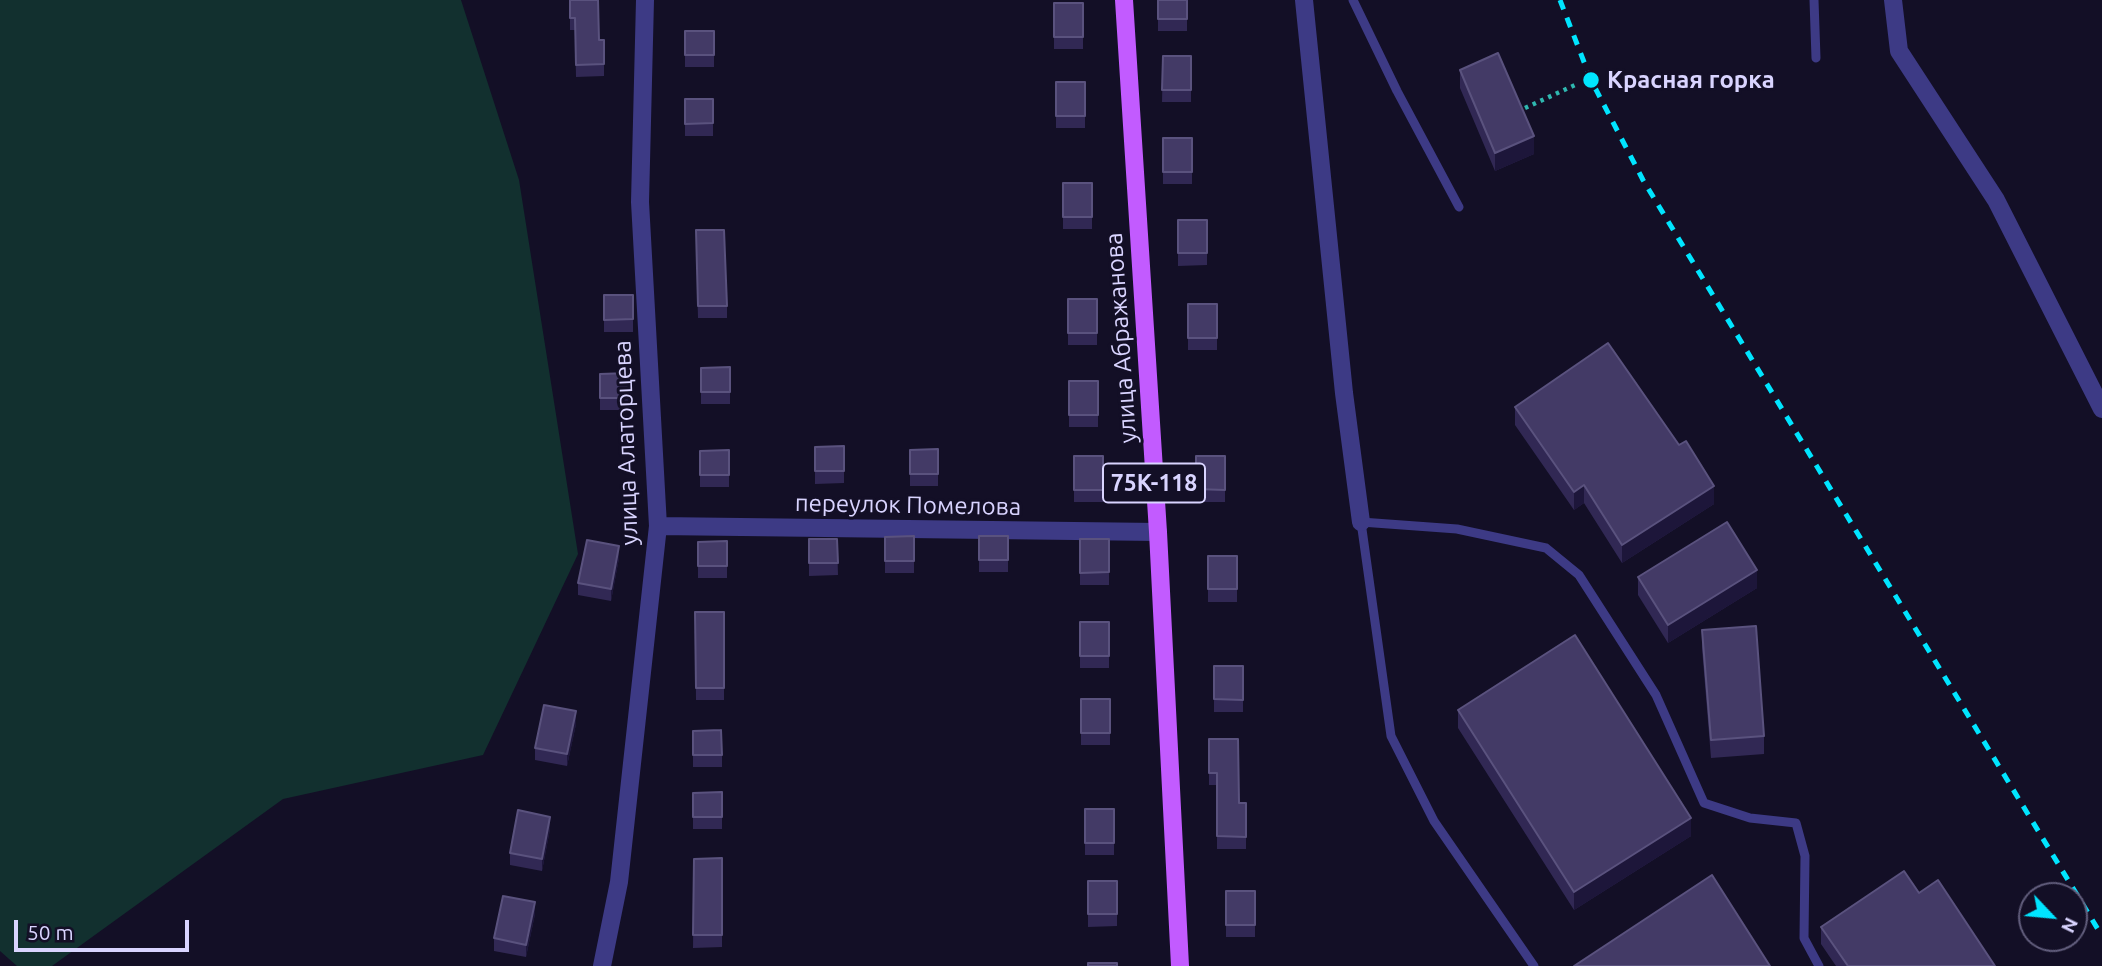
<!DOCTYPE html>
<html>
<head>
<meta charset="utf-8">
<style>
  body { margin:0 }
  #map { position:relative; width:2102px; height:966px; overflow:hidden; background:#130f26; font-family:Ubuntu,sans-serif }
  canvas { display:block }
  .north { position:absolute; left:2018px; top:882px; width:70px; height:70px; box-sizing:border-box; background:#130f26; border:2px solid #625e7d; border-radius:50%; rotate:116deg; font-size:19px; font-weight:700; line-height:28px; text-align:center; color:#d9d4ff }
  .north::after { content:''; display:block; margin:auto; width:24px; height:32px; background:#00e5ff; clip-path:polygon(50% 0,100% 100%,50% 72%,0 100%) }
  .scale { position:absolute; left:14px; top:920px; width:175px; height:32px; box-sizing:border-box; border:4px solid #d9d4ff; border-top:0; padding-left:9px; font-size:21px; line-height:24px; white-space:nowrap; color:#d9d4ff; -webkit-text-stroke:5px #130f26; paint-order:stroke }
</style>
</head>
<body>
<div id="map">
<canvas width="2102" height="966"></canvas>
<div class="north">N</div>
<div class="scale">50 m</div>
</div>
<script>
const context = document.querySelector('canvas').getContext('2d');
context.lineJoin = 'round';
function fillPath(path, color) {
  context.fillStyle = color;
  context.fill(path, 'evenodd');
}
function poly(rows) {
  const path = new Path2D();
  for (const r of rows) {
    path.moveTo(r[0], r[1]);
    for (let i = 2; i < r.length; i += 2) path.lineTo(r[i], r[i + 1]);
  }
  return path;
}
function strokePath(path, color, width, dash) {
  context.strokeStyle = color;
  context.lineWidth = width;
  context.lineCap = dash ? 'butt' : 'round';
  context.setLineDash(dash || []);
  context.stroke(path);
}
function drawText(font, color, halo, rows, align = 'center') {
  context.font = font + ' Ubuntu,sans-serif';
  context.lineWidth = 6;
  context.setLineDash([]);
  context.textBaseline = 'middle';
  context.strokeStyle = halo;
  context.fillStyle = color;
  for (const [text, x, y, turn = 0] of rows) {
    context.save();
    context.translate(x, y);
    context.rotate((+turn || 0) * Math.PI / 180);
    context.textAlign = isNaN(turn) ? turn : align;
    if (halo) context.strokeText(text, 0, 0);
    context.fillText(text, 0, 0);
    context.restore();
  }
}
fillPath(poly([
  [0,0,461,0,519,180,578,554,483,755,283,799,52,966,17,966,0,951]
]), '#12302f');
strokePath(poly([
  [1525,108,1575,85]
]), '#2fb8b0', 4.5, [3.5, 5]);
strokePath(poly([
  [1353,0,1397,91,1459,207],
  [1814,0,1816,58],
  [1534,966,1434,821,1391,736,1361,522,1457,529,1546,548,1579,575,1656,695,1704,803,1750,818,1796,823,1805,856,1804,938,1819,966]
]), '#3d3a85', 9);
strokePath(poly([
  [1304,0,1344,393,1361,522],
  [1893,0,1899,51,1996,200,2102,409],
  [658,526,1158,532],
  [602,966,619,882,658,526,640,202,645,0]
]), '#3d3a85', 18);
strokePath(poly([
  [1124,0,1158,532,1180,966]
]), '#c25bff', 18);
strokePath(poly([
  [1560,0,1591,80,1643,180,2102,936]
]), '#00e5ff', 5, [10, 9]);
fillPath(poly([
  [570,0,599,40,604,40,604,76,576,77,575,30,570,30],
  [1158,0,1187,0,1187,31,1158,31],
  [1054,3,1083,3,1083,49,1054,49],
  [685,31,714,31,714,67,685,67],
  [1163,56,1191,56,1191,102,1162,102],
  [1460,70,1534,154,1495,171,1460,88],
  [1056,82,1085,82,1085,128,1056,128],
  [685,99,713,99,713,136,685,136],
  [1163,138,1192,138,1192,184,1163,184],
  [1063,183,1092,183,1092,229,1063,229],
  [1178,220,1207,220,1207,265,1178,266],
  [696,242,727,306,727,318,698,318],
  [604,295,633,295,633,332,604,332],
  [1068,299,1097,299,1097,345,1068,345],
  [1188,304,1217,304,1217,350,1188,350],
  [730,367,730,404,701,404,701,368],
  [629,373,629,410,600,410,600,374],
  [1069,381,1098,381,1098,427,1069,427],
  [1515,407,1714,504,1622,563,1584,503,1574,510,1515,425],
  [844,446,844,483,815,484,815,447],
  [938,449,938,486,910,486,910,450],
  [729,450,729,487,700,487,700,451],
  [1074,456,1103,456,1103,502,1074,502],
  [1196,456,1225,456,1225,502,1196,502],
  [914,536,914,573,885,573,885,537],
  [979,536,1008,536,1008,572,979,572],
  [809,539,837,539,838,575,809,576],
  [1080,539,1109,539,1109,585,1080,585],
  [727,541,727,578,698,578,698,542],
  [1208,556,1237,556,1237,602,1208,602],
  [619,558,611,601,578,595,578,583],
  [1638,577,1757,588,1668,643,1638,595],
  [695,612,724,612,724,700,696,700],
  [1080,622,1109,622,1109,668,1080,668],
  [1702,630,1764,736,1764,754,1711,758,1702,648],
  [1214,666,1243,666,1243,712,1214,712],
  [1081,699,1110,699,1110,745,1081,745],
  [1458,710,1691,836,1574,910,1458,728],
  [576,724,567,766,535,760,535,748],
  [693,731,722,755,722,767,693,767],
  [1209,739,1239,803,1246,803,1246,849,1217,849,1217,785,1209,785],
  [722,792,722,829,693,829,693,793],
  [1085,809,1114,809,1114,855,1085,855],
  [550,829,542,871,510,865,510,853],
  [722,858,722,947,693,948,694,859],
  [1088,881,1117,881,1117,926,1088,927],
  [1226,891,1255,891,1255,937,1226,937],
  [1919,893,1995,966,1836,966,1821,944,1821,927],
  [535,914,526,957,494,951,494,938]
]), '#312854');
fillPath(poly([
  [1534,136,1534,154,1495,171,1495,153],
  [1584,485,1584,503,1574,510,1574,492],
  [1714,486,1714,504,1622,563,1622,545],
  [619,546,619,558,611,601,611,589],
  [1757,570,1757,588,1668,643,1668,625],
  [576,711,576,724,567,766,567,754],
  [550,817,550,829,542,871,542,859],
  [1691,818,1691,836,1574,910,1574,892],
  [535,902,535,914,526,957,526,945]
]), '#1d163a');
const building = poly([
  [570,0,598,0,599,40,604,40,604,64,576,65,575,18,570,18,570,0],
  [1158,0,1187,0,1187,19,1158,19,1158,0],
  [1054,3,1083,3,1083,37,1054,37,1054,3],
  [685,31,714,31,714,55,685,55,685,31],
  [1498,53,1534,136,1495,153,1460,70,1498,53],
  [1163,56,1191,56,1191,90,1162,90,1163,56],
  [1056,82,1085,82,1085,116,1056,116,1056,82],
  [685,99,713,99,713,123,685,124,685,99],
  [1163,138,1192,138,1192,172,1163,172,1163,138],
  [1063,183,1092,183,1092,217,1063,217,1063,183],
  [1178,220,1207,220,1207,253,1178,253,1178,220],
  [696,230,724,230,727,306,698,306,696,230],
  [604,295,633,295,633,319,604,320,604,295],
  [1068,299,1097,299,1097,333,1068,333,1068,299],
  [1188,304,1217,304,1217,338,1188,338,1188,304],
  [1608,343,1679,445,1686,441,1714,486,1622,545,1584,485,1574,492,1515,407,1608,343],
  [730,367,730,392,701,392,701,368,730,367],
  [629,373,629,398,600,398,600,374,629,373],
  [1069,381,1098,381,1098,415,1069,415,1069,381],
  [844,446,844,471,815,471,815,447,844,446],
  [938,449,938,474,910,474,910,450,938,449],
  [729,450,729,475,700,475,700,451,729,450],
  [1074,456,1103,456,1103,490,1074,490,1074,456],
  [1196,456,1225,456,1225,490,1196,489,1196,456],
  [1727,522,1757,570,1668,625,1638,577,1727,522],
  [914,536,914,561,885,561,885,537,914,536],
  [979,536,1008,536,1008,560,979,560,979,536],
  [809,539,837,539,838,563,809,563,809,539],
  [1080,539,1109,539,1109,572,1080,573,1080,539],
  [587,540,619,546,611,589,578,583,587,540],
  [727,541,727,566,698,566,698,542,727,541],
  [1208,556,1237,556,1237,589,1208,589,1208,556],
  [695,612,724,612,724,688,696,688,695,612],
  [1080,622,1109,622,1109,656,1080,656,1080,622],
  [1756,626,1764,736,1711,740,1702,630,1756,626],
  [1575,635,1691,818,1574,892,1458,710,1575,635],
  [1214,666,1243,666,1243,700,1214,699,1214,666],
  [1081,699,1110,699,1110,733,1081,733,1081,699],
  [544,705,576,711,567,754,535,748,544,705],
  [721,730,722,755,693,755,693,731,721,730],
  [1209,739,1238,739,1239,803,1246,803,1246,837,1217,836,1217,773,1209,773,1209,739],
  [722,792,722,817,693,817,693,793,722,792],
  [1085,809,1114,809,1114,843,1085,843,1085,809],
  [518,810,550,817,542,859,510,853,518,810],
  [722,858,722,935,693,935,694,859,722,858],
  [1904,871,1919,893,1938,880,1995,966,1848,966,1821,927,1904,871],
  [1712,875,1770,966,1574,966,1712,875],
  [1088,881,1117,881,1117,914,1088,914,1088,881],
  [1226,891,1255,891,1255,925,1226,925,1226,891],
  [503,896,535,902,526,945,494,938,503,896],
  [1088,963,1117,963,1117,966,1088,966,1088,963]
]);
fillPath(building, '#433a66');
strokePath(building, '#5a527e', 2);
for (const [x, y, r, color] of [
  [1591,80,9,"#00e5ff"]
]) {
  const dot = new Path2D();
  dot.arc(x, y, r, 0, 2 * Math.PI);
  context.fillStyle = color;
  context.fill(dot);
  strokePath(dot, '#130f26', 2.5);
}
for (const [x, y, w] of [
  [1154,483,102]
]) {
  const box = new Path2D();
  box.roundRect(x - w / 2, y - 19.5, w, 39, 5);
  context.fillStyle = '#130f26';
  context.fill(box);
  strokePath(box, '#d9d4ff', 2);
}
drawText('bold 23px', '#d9d4ff', null, [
  ["75К-118",1154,483]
]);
drawText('bold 24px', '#d9d4ff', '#130f26', [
  ["Красная горка",1607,80]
], 'left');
drawText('24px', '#d9d4ff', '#130f26', [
  ["улица Абражанова",1121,338,-94],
  ["улица Алаторцева",626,443,-92],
  ["переулок Помелова",908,505,1]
]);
</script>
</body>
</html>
